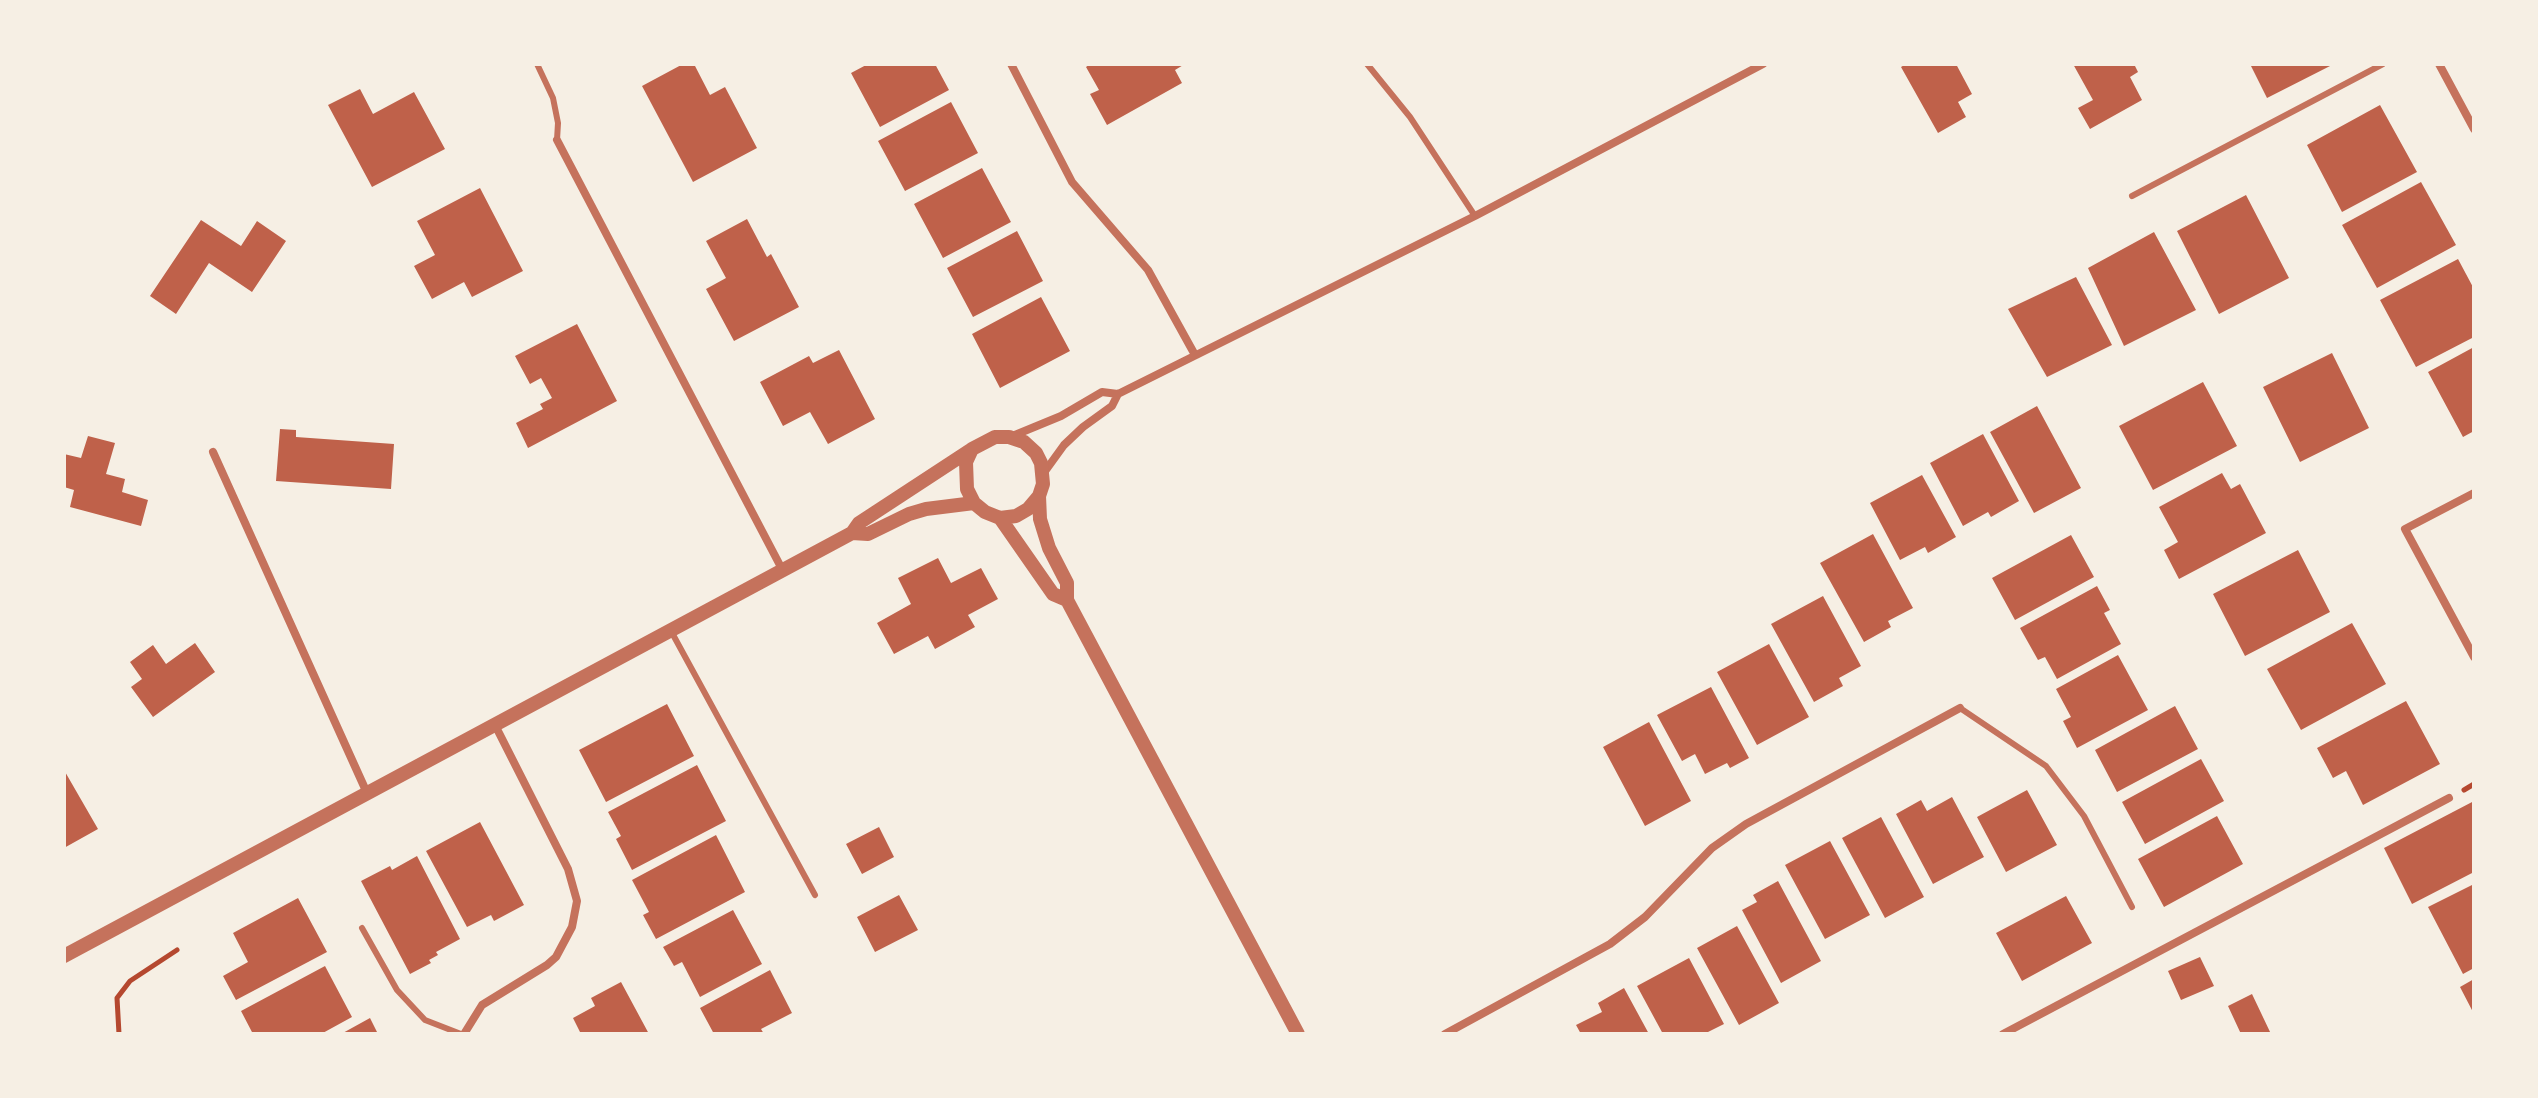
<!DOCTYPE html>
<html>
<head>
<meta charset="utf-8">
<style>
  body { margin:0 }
  #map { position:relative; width:2538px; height:1098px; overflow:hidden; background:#f6efe4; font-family:Bitter,serif }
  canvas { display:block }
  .frame { position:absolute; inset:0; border:66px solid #f6efe4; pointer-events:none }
</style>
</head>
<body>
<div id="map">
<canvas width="2538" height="1098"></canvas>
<div class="frame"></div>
</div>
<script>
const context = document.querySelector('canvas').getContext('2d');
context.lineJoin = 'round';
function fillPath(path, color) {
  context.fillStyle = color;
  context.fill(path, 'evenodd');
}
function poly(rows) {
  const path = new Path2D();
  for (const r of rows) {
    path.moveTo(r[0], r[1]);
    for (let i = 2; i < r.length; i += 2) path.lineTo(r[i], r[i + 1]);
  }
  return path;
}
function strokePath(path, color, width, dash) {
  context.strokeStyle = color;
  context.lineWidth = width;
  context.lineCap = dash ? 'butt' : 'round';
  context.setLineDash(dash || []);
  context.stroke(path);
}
fillPath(poly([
  [683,64,694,64,710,95,725,87,757,148,693,182,642,86],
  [868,64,935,64,949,90,880,127,851,73],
  [1090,64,1185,64,1175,70,1182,83,1107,125,1090,94,1099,90,1086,67],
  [1906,64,1956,64,1972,94,1958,102,1966,117,1938,133,1901,67],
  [2073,64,2134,64,2138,72,2130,77,2142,100,2090,129,2078,108,2093,100],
  [2250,64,2334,64,2267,98],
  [360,89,373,114,414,92,445,149,372,187,328,105],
  [951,102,978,153,905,191,878,141],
  [2380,105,2417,172,2342,212,2307,145],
  [982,168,1011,222,943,258,914,204],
  [2421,182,2456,245,2377,288,2342,225],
  [480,188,523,271,472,297,464,282,432,299,414,266,435,255,417,221],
  [2246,195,2289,278,2219,314,2177,231],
  [747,219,767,257,771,254,799,307,734,341,706,289,726,278,706,241],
  [201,220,241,246,257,221,286,241,252,292,209,263,176,314,150,296],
  [1017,231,1043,281,973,317,947,268],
  [2154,232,2196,310,2124,346,2088,268],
  [2458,259,2474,289,2474,337,2416,367,2380,300],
  [2076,277,2112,345,2047,377,2008,309],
  [1041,297,1070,351,1000,388,972,334],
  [577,324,617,401,528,448,516,423,543,409,540,404,552,398,541,378,530,384,515,356],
  [2474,347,2474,431,2463,437,2428,372],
  [839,350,875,419,828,444,810,412,783,426,760,382,809,356,813,363],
  [2332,353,2369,428,2300,462,2263,387],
  [2203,382,2237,446,2153,490,2119,426],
  [2037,406,2081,488,2034,513,1990,432],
  [280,429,296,430,296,437,394,444,391,489,276,481],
  [1983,434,2019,501,1991,517,1988,512,1963,526,1930,463],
  [88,436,115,443,106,474,125,479,122,492,148,500,141,526,70,507,74,490,64,487,64,454,81,458],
  [2222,473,2231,489,2240,484,2266,533,2179,579,2164,550,2178,542,2159,507],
  [1922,475,1956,537,1928,553,1925,547,1900,560,1870,503],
  [1873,534,1913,608,1888,621,1891,627,1864,642,1820,563],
  [2071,535,2094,577,2015,620,1992,578],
  [2298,550,2330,612,2245,656,2213,594],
  [938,558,951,583,981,568,998,599,968,615,975,627,935,649,928,636,894,654,877,623,911,604,898,578],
  [2097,586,2110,610,2104,613,2121,644,2057,679,2045,657,2038,660,2020,628],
  [1823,596,1861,666,1839,678,1843,686,1814,702,1771,624],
  [2352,623,2386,684,2301,730,2267,669],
  [195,643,215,672,153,717,131,687,142,679,130,662,153,645,166,664],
  [1769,644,1809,717,1757,745,1717,672],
  [2118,655,2148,710,2077,748,2063,721,2071,717,2056,689],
  [1711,687,1749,758,1730,768,1727,763,1705,774,1695,754,1682,761,1657,715],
  [2406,701,2440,764,2363,805,2346,771,2333,778,2317,748],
  [667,704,694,756,606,802,579,750],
  [2175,706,2198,749,2117,792,2095,750],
  [1649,722,1691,801,1645,826,1603,747],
  [2201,759,2224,801,2145,844,2122,802],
  [697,765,726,821,632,870,616,839,621,836,608,812],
  [64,770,98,829,64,848],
  [2027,790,2057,845,2006,872,1977,817],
  [1952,797,1984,857,1933,884,1896,814,1921,800,1927,811],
  [2474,801,2474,872,2412,904,2384,848],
  [2217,816,2243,864,2164,907,2138,859],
  [1881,817,1924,897,1885,918,1842,838],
  [480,822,524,905,494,921,491,915,467,927,426,851],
  [879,827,894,857,862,874,846,844],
  [716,835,745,892,656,939,643,915,649,912,632,880],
  [1830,841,1870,915,1825,939,1785,865],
  [417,856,460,939,436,952,438,955,429,960,431,963,410,974,361,881,390,866,392,870],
  [1778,881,1821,961,1781,983,1742,910,1757,902,1753,895],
  [2474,884,2474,968,2463,974,2428,907],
  [899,895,918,930,875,952,857,917],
  [2066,896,2092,943,2022,981,1996,933],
  [298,898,327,952,236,1000,223,976,248,962,233,933],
  [733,910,762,964,700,997,682,962,674,966,663,947],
  [1737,926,1779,1003,1739,1025,1697,948],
  [2200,957,2214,986,2181,1000,2168,971],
  [1689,958,1724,1024,1704,1034,1663,1034,1637,986],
  [325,966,352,1017,321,1034,253,1034,241,1011],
  [770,970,792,1013,761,1029,764,1034,714,1034,700,1008],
  [2474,979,2474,1014,2460,987],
  [621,982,649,1034,581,1034,573,1018,595,1006,591,998],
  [1624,988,1649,1034,1581,1034,1576,1025,1602,1012,1598,1003],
  [2252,994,2271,1034,2241,1034,2228,1006],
  [370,1018,378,1034,341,1034]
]), '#bf614a');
strokePath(poly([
  [2464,790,2474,784],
  [119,1034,117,998,130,981,177,950]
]), '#b5482f', 5);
strokePath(poly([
  [537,64,553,98,558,123,557,140],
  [1367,64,1410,117,1475,216],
  [2132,196,2383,64],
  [671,631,815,895],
  [1960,708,2046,766,2084,816,2132,907],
  [362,928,397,990,425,1020,461,1034]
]), '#c5725c', 6);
strokePath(poly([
  [1011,64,1072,182,1148,270,1195,355],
  [2439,64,2474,129],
  [557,140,783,571],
  [1010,437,1061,416,1102,392,1118,394,1475,216,1763,64],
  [213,452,367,793],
  [1043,474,1064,445,1083,427,1112,406,1118,394],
  [2474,493,2405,529,2474,657],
  [464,1034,482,1005,547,965,556,957,572,927,577,901,568,869,495,725],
  [1445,1034,1610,944,1645,917,1712,848,1746,824,1960,708],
  [2003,1034,2449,798]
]), '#c5725c', 8);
strokePath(poly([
  [995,437,1009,437,1024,442,1036,453,1041,463,1043,484,1039,496,1028,509,1016,516,1000,518,985,512,974,503,967,489,966,462,972,449,995,437],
  [1039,496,1040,519,1049,548,1067,583,1067,600,1298,1034],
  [1000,518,1053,594,1067,600],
  [852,533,868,534,909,514,926,509,974,503],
  [64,956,852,533,859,523,972,449]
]), '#c5725c', 14);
</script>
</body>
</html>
